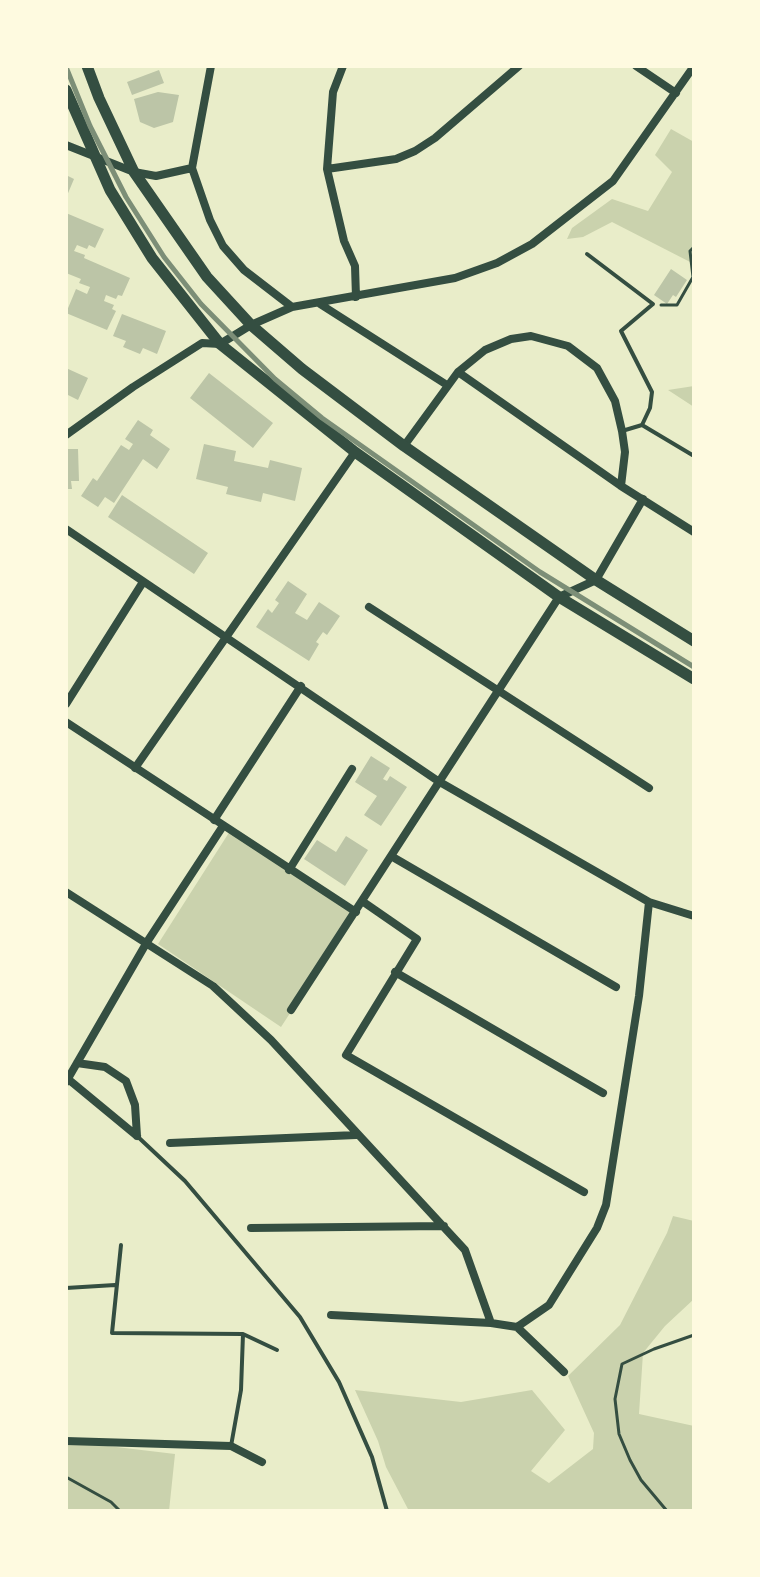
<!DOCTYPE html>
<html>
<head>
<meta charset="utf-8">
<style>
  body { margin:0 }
  #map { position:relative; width:760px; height:1577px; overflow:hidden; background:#e9edc9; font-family:"Titillium Web",sans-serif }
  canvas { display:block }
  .frame { position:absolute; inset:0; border:68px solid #fefae0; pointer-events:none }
</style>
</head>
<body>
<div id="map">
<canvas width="760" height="1577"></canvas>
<div class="frame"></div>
</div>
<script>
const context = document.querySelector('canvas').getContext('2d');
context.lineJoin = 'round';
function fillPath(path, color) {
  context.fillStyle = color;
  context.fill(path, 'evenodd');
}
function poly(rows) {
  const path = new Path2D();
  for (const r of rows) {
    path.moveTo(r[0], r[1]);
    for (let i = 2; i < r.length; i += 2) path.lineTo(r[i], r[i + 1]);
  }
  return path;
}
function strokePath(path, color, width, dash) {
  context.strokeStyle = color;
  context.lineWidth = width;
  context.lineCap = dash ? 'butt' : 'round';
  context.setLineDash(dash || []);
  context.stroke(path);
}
fillPath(poly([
  [671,129,694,142,694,264,612,222,583,237,567,239,572,228,612,199,648,211,672,172,655,155],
  [694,386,694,407,668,390],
  [230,831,356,912,281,1027,158,944],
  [673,1216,694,1221,694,1299,665,1326,643,1353,639,1414,694,1426,694,1511,409,1511,386,1467,378,1441,355,1390,461,1402,532,1390,565,1430,531,1471,549,1483,593,1449,594,1433,568,1376,620,1325,667,1233],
  [66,1441,175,1454,169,1511,66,1511]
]), '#cad2ad');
fillPath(poly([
  [159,70,164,83,132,95,127,82],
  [158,92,179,95,173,122,154,128,140,122,134,99],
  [66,175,74,179,66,198],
  [66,213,104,229,95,248,89,245,87,249,77,245,74,251,85,255,84,258,130,278,122,296,118,295,116,299,106,295,104,301,114,305,112,309,116,311,107,330,66,313,76,289,87,294,90,287,79,283,81,279,66,273],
  [671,269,687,280,676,297,673,295,667,304,654,295],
  [122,314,166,331,157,354,143,348,140,354,123,347,126,341,113,336],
  [66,368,88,378,78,400,66,394],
  [209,373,273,423,253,448,190,398],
  [138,420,153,430,150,435,170,449,157,469,143,459,114,503,105,497,98,507,81,496,93,478,97,481,121,445,129,450,133,444,125,439],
  [204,444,236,451,234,461,268,468,270,460,302,468,295,501,263,493,261,502,226,494,228,487,196,479],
  [66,449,78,449,79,481,71,481,72,489,66,489],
  [122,495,208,553,194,574,108,517],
  [288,581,307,594,295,613,307,620,319,602,340,616,327,635,323,632,316,642,319,644,309,661,256,627,268,609,272,613,279,603,275,600],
  [371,756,390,768,383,779,387,781,390,776,407,787,381,826,364,815,377,796,355,782],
  [346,836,368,850,345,886,304,859,317,840,336,852]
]), '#bcc5a7');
strokePath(poly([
  [661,305,677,305,693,277,690,251,694,247],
  [66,1477,111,1502,120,1511],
  [667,1511,641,1480,630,1460,619,1434,615,1399,622,1364,654,1349,694,1335]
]), '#344e41', 3);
strokePath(poly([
  [587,254,653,304,621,331,652,392,650,408,642,425],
  [622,431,642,425,694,456],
  [137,1136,185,1181,300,1317,339,1382,372,1457,387,1511],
  [121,1245,112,1333,243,1334,277,1350],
  [66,1288,115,1285],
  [231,1446,241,1390,243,1334]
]), '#344e41', 4);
strokePath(poly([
  [343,66,333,92,327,169,344,241,355,266,356,297],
  [636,66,676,93],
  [66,145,134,172,156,176,192,168,210,220,223,246,244,270,292,307],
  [192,168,211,66],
  [327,169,396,159,415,151,435,138,519,66],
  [320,304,447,385],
  [458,372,621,486,694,532],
  [66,435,133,387,202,343,220,344,251,325,292,307,455,278,497,263,532,244,613,181,694,66],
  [404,446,458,372,485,350,511,339,531,336,568,346,597,368,615,401,622,431,625,452,621,486],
  [66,529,438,781,649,902,694,916],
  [369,607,649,788],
  [66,704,143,582],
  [66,722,356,912],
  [135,768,355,452],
  [214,820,301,686],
  [391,856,616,987],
  [289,870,352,769],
  [66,892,213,986,271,1040,465,1250,491,1323],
  [362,901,417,939,346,1055,584,1192],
  [395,972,603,1093],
  [291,1010,559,597,596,580,643,499],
  [77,1063,105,1067,126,1081,135,1105,137,1136],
  [68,1079,137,1136],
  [66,1082,147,942,223,826],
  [170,1143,356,1135],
  [251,1228,444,1226],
  [331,1315,491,1323,517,1327,549,1305,597,1228,606,1205,639,996,649,902],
  [517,1327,564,1372],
  [66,1441,231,1446,262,1462]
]), '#344e41', 8);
strokePath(poly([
  [87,66,99,98,134,172,207,277,251,325,302,369,404,446,596,580,694,641],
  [66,90,110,190,152,258,220,344,355,452,559,597,694,679]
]), '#344e41', 11);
strokePath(poly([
  [66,67,90,126,126,197,164,257,201,304,275,379,322,418,540,572,694,667]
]), '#7c8e77', 5);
</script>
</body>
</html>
